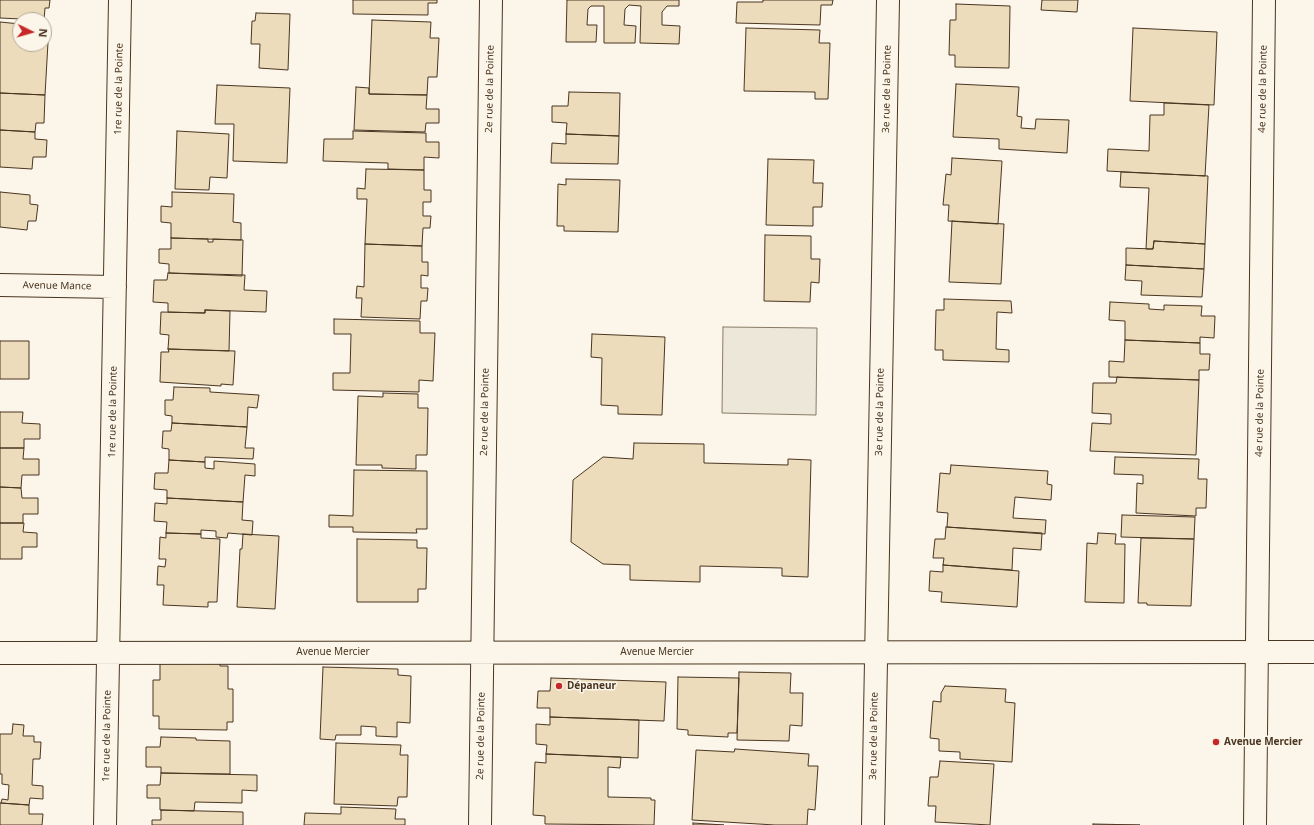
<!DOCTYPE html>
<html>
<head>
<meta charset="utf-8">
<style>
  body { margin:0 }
  #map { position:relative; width:1314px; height:825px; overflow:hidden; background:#fbf6e9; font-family:"Noto Sans",sans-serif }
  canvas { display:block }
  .north { position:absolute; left:12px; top:12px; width:40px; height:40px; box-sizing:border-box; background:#fbf6e9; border:1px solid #b4a999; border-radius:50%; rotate:95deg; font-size:11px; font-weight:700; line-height:16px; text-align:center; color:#4a3520 }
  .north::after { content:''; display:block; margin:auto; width:14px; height:18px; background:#c62828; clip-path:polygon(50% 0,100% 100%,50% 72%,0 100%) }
</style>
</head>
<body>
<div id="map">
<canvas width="1314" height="825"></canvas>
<div class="north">N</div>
</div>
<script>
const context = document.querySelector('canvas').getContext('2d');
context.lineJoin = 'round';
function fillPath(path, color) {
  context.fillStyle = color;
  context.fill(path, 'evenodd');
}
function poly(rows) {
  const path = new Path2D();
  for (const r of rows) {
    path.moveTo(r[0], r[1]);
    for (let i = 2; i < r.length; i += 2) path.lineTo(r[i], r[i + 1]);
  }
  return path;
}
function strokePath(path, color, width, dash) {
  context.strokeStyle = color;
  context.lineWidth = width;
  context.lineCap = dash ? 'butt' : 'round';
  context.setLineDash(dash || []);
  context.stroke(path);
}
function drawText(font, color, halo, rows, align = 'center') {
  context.font = font + ' "Noto Sans",sans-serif';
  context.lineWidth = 3;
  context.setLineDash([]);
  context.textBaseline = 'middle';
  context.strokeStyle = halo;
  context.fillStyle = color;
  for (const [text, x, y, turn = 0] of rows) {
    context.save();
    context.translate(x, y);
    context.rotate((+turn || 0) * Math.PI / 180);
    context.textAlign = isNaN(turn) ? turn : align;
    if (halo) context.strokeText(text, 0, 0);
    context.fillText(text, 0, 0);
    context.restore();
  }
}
const parking = poly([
  [723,327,817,328,816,415,722,413,723,327]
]);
fillPath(parking, '#ede7d9');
strokePath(parking, '#887966', 1);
const building = poly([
  [0,0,50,0,49,8,45,8,44,20,0,18,0,0],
  [353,0,437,0,437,3,428,3,428,15,353,14,353,0],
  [567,0,679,0,679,6,667,6,662,12,662,25,680,26,679,44,640,43,641,6,629,5,625,9,624,25,636,26,635,43,604,43,604,6,591,6,588,9,587,25,597,25,596,42,566,42,567,0],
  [763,0,833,0,832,5,821,5,820,25,736,23,737,2,763,2,763,0],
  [1042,0,1078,0,1077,12,1041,10,1042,0],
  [956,4,1010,6,1009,68,955,67,955,55,949,55,950,20,956,20,956,4],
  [256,13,290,14,288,70,259,68,260,44,251,44,252,21,255,21,256,13],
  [372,20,431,22,430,38,439,38,437,77,428,77,427,95,369,94,372,20],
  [0,22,20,24,20,44,44,44,44,25,49,25,45,95,0,93,0,22],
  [746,28,820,30,819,43,830,43,828,99,815,99,815,92,744,91,746,28],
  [1133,28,1217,32,1214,105,1130,101,1133,28],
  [956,84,1019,87,1017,116,1022,117,1021,128,1035,129,1036,119,1069,120,1067,153,999,149,999,139,953,137,956,84],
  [217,85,290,88,287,163,233,161,234,124,215,124,217,85],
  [356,87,369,88,369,94,427,95,426,109,439,109,439,123,426,123,425,132,354,130,356,87],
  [569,92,620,93,619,136,566,134,567,123,552,122,552,106,568,106,569,92],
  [0,93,45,95,44,123,36,123,35,132,0,130,0,93],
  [1164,103,1209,105,1205,176,1107,171,1108,149,1149,151,1150,115,1164,115,1164,103],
  [0,130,35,132,35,139,47,140,46,157,33,157,32,169,0,167,0,130],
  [177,131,229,134,227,178,210,177,209,190,175,189,177,131],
  [353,131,426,133,426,142,439,142,439,158,424,157,424,170,388,169,388,163,323,161,324,139,353,139,353,131],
  [566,134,619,136,618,164,551,163,552,143,566,144,566,134],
  [952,158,1002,161,998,224,948,221,949,205,943,205,946,174,951,175,952,158],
  [768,159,814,160,813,183,823,183,822,207,813,207,813,226,766,225,768,159],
  [366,169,424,170,424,190,431,190,431,202,423,202,423,216,431,216,430,228,423,228,422,246,365,244,367,199,357,199,357,188,365,189,366,169],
  [1121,172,1208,176,1205,244,1154,241,1153,249,1146,249,1149,188,1120,187,1121,172],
  [566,179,620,180,618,232,564,231,564,226,557,226,558,184,566,185,566,179],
  [0,192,30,195,30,204,38,205,36,221,28,221,27,230,0,227,0,192],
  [172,192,234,194,233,222,241,223,241,240,171,238,171,223,161,222,161,206,172,207,172,192],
  [952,221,1004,224,1001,284,949,282,952,221],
  [765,235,811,236,811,259,820,259,819,283,811,282,810,302,764,301,765,235],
  [171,238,208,239,208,242,213,242,213,239,243,240,242,276,169,273,169,264,159,263,159,249,171,249,171,238],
  [1154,241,1205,244,1204,269,1126,265,1126,248,1153,249,1154,241],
  [365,244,422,246,422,262,428,262,428,276,421,275,421,288,428,288,427,301,421,301,420,319,361,317,362,298,356,298,357,286,364,287,365,244],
  [1126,265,1204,269,1202,297,1141,295,1142,281,1125,280,1126,265],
  [168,273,245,275,244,290,267,291,266,312,205,310,205,313,168,312,168,303,153,302,154,280,167,280,168,273],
  [944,299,1011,301,1012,313,997,312,996,349,1009,350,1009,362,943,360,943,350,935,350,936,310,944,310,944,299],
  [1110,302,1149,304,1149,309,1164,310,1164,305,1202,306,1201,316,1215,316,1214,338,1200,337,1200,343,1125,340,1125,321,1109,320,1110,302],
  [205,310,230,311,229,351,168,349,169,335,160,334,161,312,205,313,205,310],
  [334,319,420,321,420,333,435,333,433,381,419,380,419,392,333,390,333,373,350,373,351,334,334,334,334,319],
  [592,334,665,337,662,415,618,414,618,406,601,405,602,358,591,357,592,334],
  [1125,340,1200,343,1200,354,1210,354,1209,370,1199,370,1199,380,1109,377,1109,361,1124,362,1125,340],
  [0,341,29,341,29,379,0,379,0,341],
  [168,349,235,351,233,385,221,384,221,386,160,382,161,352,169,352,168,349],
  [1117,377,1199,380,1196,455,1090,451,1092,423,1111,424,1111,414,1092,413,1093,383,1116,383,1117,377],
  [174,387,210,388,210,392,259,395,257,408,248,407,247,427,172,423,172,416,165,415,165,400,173,400,174,387],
  [383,393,418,394,418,408,428,408,427,455,416,455,416,469,382,468,382,465,356,465,358,396,383,397,383,393],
  [0,412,23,412,22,423,40,424,40,439,24,439,24,448,0,448,0,412],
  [172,423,247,427,245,448,254,448,253,459,205,457,205,462,169,460,169,449,162,448,163,431,171,431,172,423],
  [634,443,704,444,704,463,788,465,788,459,811,460,808,577,782,576,782,568,700,566,700,582,630,580,630,565,603,564,571,542,573,480,603,457,633,459,634,443],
  [0,448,24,448,23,459,39,459,39,475,22,475,21,488,0,487,0,448],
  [1115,457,1199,459,1198,479,1207,479,1206,508,1196,508,1196,516,1136,513,1137,483,1143,484,1143,475,1114,474,1115,457],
  [169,460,205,462,205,468,214,469,214,461,255,464,255,476,245,475,243,502,167,498,167,490,154,489,155,473,168,473,169,460],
  [951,465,1048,471,1047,484,1052,485,1051,500,1015,497,1013,518,1046,520,1045,534,947,527,948,513,937,512,940,473,950,474,951,465],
  [354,470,427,471,427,529,416,529,417,533,353,532,353,527,329,527,329,515,353,516,354,470],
  [0,487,21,488,22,498,38,498,38,514,23,514,23,523,0,523,0,487],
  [167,498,243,502,242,520,253,521,252,535,228,533,227,538,216,537,216,531,201,530,201,534,166,533,167,522,154,521,155,503,167,504,167,498],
  [1122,515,1195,517,1194,539,1121,537,1122,515],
  [0,523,24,523,23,532,37,533,37,547,22,547,22,559,0,559,0,523],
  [946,527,1042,533,1041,550,1013,548,1012,570,943,565,944,558,933,558,935,539,945,539,946,527],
  [166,533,201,534,201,538,220,539,217,602,208,602,208,607,163,605,164,585,157,585,158,566,165,567,166,559,159,559,160,537,166,538,166,533],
  [1098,533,1116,534,1115,544,1125,544,1124,603,1085,602,1087,543,1097,544,1098,533],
  [243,534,279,536,275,609,237,607,240,549,242,549,243,534],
  [1141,538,1194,539,1191,606,1147,605,1147,603,1138,603,1141,538],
  [357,539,417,540,417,548,427,548,426,589,418,589,418,602,357,602,357,539],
  [943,565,1019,571,1017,607,941,602,942,592,929,591,930,571,943,572,943,565],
  [160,662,220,662,220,666,228,666,228,689,233,689,233,722,227,722,227,730,159,729,159,716,153,716,153,680,160,680,160,662],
  [323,667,398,669,398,675,411,676,410,723,397,722,397,737,376,736,376,727,361,726,361,735,336,735,335,740,320,739,323,667],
  [739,672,791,673,790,693,803,693,802,726,790,725,789,741,737,740,739,672],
  [678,677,739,678,737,733,728,733,728,737,688,735,688,730,677,729,678,677],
  [551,678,666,682,664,721,550,717,550,708,537,708,538,691,550,691,551,678],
  [945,686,1006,689,1005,702,1015,703,1012,762,960,759,960,752,939,751,939,739,930,738,933,701,941,702,941,693,945,686],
  [550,717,639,720,638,758,546,754,547,745,536,744,536,724,550,725,550,717],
  [13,724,24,725,23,736,34,736,34,742,41,742,40,759,33,759,32,785,43,786,43,799,30,798,29,805,1,803,2,799,8,800,9,785,2,784,2,774,0,774,0,734,12,734,13,724],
  [161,737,196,738,196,740,230,741,230,774,161,773,161,767,146,767,146,747,160,747,161,737],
  [336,743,401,745,400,755,408,755,407,797,398,797,397,806,334,804,336,743],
  [735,749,809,754,808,766,818,766,815,810,808,809,807,825,775,825,692,820,696,750,734,752,735,749],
  [546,754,621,757,620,768,608,767,608,797,651,798,651,800,655,800,654,825,545,824,545,816,533,815,535,762,546,763,546,754],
  [940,761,994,764,990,825,935,822,936,806,928,806,930,777,938,777,940,761],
  [161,773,257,775,257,791,242,790,242,803,195,802,194,811,160,810,160,798,147,798,147,785,160,785,161,773],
  [0,803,29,805,29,814,43,814,42,825,0,825,0,803],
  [341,807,396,809,395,819,405,819,405,825,304,825,305,813,341,814,341,807],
  [161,810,243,812,243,825,152,825,152,820,161,820,161,810],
  [693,823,724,825,693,825,693,823],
  [1093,824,1140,825,1093,825,1093,824]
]);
fillPath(building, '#ecdcbc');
strokePath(building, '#4a3520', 1);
const minor = poly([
  [0,285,115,287],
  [0,653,1314,652],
  [105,825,120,0],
  [480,825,491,0]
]);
const tertiary = poly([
  [873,825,888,0],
  [1255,825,1264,0]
]);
strokePath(minor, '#4a3520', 24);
strokePath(tertiary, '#4a3520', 24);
strokePath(minor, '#fbf6e9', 22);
strokePath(tertiary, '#fbf6e9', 22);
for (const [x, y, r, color] of [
  [559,686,4,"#c62828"],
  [1216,742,4,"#c62828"]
]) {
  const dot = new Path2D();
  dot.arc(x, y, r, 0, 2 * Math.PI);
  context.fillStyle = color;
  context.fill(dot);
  strokePath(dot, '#fbf6e9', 1.5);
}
drawText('10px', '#4a3520', '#fbf6e9', [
  ["1re rue de la Pointe",119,89,-89],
  ["2e rue de la Pointe",490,89,-89],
  ["3e rue de la Pointe",887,89,-89],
  ["4e rue de la Pointe",1263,89,-89],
  ["Avenue Mance",57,286,1],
  ["1re rue de la Pointe",113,412,-89],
  ["2e rue de la Pointe",485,412,-89],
  ["3e rue de la Pointe",880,412,-89],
  ["4e rue de la Pointe",1260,413,-89],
  ["Avenue Mercier",333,652],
  ["Avenue Mercier",657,652],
  ["1re rue de la Pointe",107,736,-89],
  ["2e rue de la Pointe",481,736,-89],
  ["3e rue de la Pointe",874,736,-89]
]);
drawText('bold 10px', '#4a3520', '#fbf6e9', [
  ["Dépaneur",567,686],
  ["Avenue Mercier",1224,742]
], 'left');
</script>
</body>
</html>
